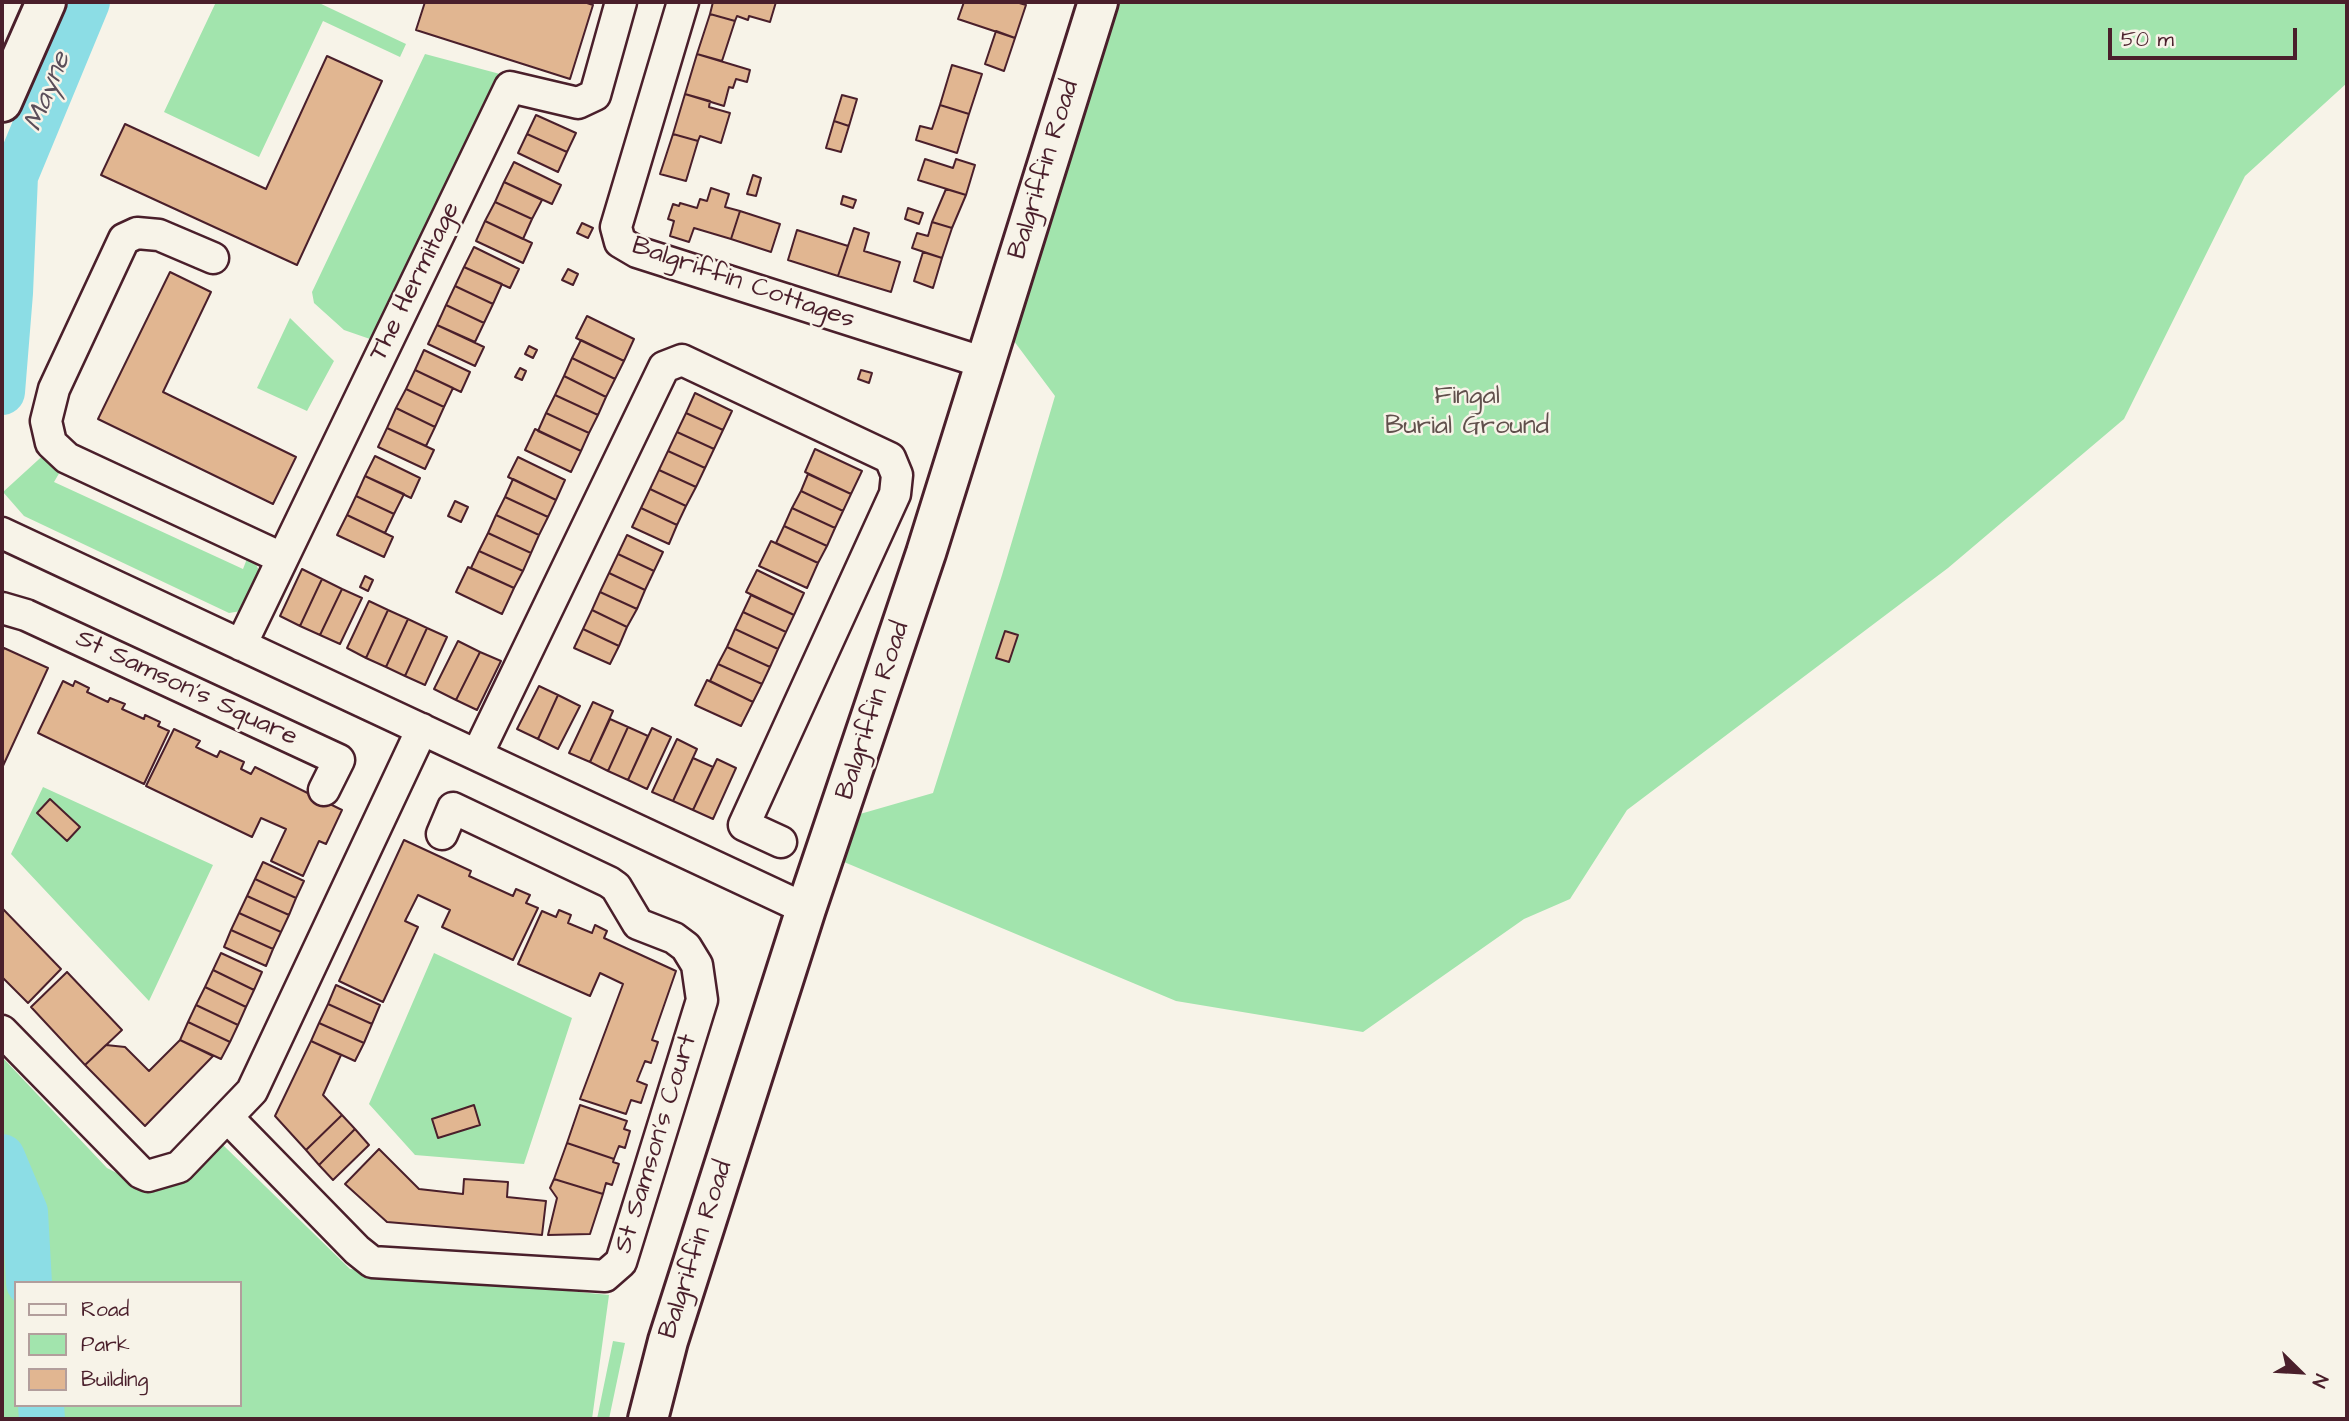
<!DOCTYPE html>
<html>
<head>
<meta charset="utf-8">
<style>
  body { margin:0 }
  #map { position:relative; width:2349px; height:1421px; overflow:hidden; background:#f7f3e8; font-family:"Architects Daughter",sans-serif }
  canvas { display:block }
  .frame { position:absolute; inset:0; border:4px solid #4a1f2b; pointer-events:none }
  .legend { position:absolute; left:14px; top:1281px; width:228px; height:126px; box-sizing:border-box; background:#f7f3e8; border:2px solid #b29e9c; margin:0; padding:9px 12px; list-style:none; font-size:21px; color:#4a1f2b }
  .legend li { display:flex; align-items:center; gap:14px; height:35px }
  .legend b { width:35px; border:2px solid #b29e9c }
  .north { position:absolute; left:2265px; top:1337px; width:70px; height:70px; -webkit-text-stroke:5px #f7f3e8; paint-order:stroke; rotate:114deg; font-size:19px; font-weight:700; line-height:28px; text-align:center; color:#4a1f2b }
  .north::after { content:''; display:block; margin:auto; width:24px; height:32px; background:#4a1f2b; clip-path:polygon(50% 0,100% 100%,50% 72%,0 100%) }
  .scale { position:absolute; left:2108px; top:28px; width:189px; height:32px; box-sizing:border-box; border:4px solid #4a1f2b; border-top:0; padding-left:9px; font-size:21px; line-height:24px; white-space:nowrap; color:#4a1f2b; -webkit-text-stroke:5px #f7f3e8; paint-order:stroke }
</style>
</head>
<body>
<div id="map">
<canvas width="2349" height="1421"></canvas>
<div class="frame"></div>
<ul class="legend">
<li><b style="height:9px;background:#f7f3e8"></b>Road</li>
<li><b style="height:19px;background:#a2e4ad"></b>Park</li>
<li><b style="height:19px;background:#e1b691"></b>Building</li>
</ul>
<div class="north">N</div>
<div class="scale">50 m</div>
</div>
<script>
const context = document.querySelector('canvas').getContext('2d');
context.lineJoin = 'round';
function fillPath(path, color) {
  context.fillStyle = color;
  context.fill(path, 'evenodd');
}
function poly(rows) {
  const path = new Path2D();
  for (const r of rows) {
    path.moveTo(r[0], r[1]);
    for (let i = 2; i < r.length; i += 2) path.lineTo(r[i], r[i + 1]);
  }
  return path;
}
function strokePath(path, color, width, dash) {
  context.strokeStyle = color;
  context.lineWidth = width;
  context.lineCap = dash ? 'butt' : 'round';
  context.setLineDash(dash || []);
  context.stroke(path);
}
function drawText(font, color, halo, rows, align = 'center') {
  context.font = font + ' "Architects Daughter",sans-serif';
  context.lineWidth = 5;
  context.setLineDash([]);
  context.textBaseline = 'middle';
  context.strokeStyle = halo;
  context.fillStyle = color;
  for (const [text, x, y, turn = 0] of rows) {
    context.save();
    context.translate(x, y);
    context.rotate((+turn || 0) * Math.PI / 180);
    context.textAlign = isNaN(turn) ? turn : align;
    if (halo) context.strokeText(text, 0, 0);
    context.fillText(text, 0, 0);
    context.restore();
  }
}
fillPath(poly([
  [216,2,317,2,406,44,400,57,323,21,259,157,164,112],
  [1114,2,2347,2,2347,83,2245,176,2124,419,1948,568,1627,810,1570,899,1524,919,1363,1032,1176,1001,844,862,860,814,933,793,1002,575,1055,396,1005,329],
  [425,54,500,74,378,330,370,339,344,330,314,303,312,292],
  [290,318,334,361,307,411,257,388],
  [49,450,64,465,54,482,243,569,250,551,260,573,241,611,229,613,24,516,3,492],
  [43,787,213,865,149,1001,11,854],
  [434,953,572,1018,524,1164,415,1155,369,1104],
  [2,1057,107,1168,148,1189,180,1180,223,1145,350,1269,609,1295,592,1419,2,1419],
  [16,1283,240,1283,240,1405,16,1405],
  [613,1341,625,1343,609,1419,597,1419]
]), '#a2e4ad');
strokePath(poly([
  [2,392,10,293,15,176,87,2],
  [2,1157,25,1212,29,1283],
  [41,1405,42,1419]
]), '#8cdde5', 46);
const building = poly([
  [425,2,584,2,593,5,570,79,416,30,425,2],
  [713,2,776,2,770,22,749,16,748,20,737,16,735,21,710,14,713,2],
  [964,2,1016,2,1026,5,1015,38,958,19,964,2],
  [710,14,735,21,722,61,697,54,710,14],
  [996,31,1015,38,1004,71,985,64,996,31],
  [697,54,750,70,747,82,736,79,733,88,729,87,724,106,685,94,697,54],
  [327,56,382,81,297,265,101,175,125,124,266,189,327,56],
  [952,65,982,74,969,114,940,105,952,65],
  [685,94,710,101,709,107,730,113,721,143,700,136,698,141,673,134,685,94],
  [842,95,857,99,849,126,834,121,842,95],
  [940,105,969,114,957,153,916,140,920,126,932,129,940,105],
  [536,115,576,133,567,152,527,134,536,115],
  [834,121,849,126,841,152,826,148,834,121],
  [527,134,567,152,558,172,518,153,527,134],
  [673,134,698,141,686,181,660,174,673,134],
  [925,159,953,168,956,159,975,165,966,195,918,180,925,159],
  [514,162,561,185,552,204,504,182,514,162],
  [753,175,761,178,756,196,747,194,753,175],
  [504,182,542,200,532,219,495,202,504,182],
  [711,188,729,194,725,207,740,211,731,239,694,228,689,242,670,236,674,221,668,219,673,204,679,206,680,203,697,208,700,199,707,201,711,188],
  [946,189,966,195,952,228,932,222,946,189],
  [843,196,856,200,853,208,841,204,843,196],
  [495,202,532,219,523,239,485,221,495,202],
  [908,208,923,213,919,224,905,219,908,208],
  [740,211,780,224,771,252,731,239,740,211],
  [485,221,532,243,523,263,476,241,485,221],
  [932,222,952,228,942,258,912,248,917,233,928,236,932,222],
  [582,223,593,228,588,238,577,233,582,223],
  [854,228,869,233,864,251,900,262,891,292,838,276,854,228],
  [797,230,848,246,838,276,788,260,797,230],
  [474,247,519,269,510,288,464,267,474,247],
  [923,252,942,258,933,288,914,281,923,252],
  [464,267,502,284,493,304,455,286,464,267],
  [568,269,578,274,573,285,562,280,568,269],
  [170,272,211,292,163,392,296,457,273,504,98,419,170,272],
  [455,286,493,304,484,323,446,305,455,286],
  [446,305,484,323,475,342,437,325,446,305],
  [587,316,634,339,624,361,576,338,587,316],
  [437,325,484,347,475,366,428,344,437,325],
  [581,340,624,361,615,379,572,358,581,340],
  [529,346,537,350,533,358,525,354,529,346],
  [424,350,470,372,461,392,415,370,424,350],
  [572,358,615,379,606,397,564,376,572,358],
  [520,368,526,371,522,380,515,377,520,368],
  [415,370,453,388,444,407,406,389,415,370],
  [861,370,872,373,869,383,858,379,861,370],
  [564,376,606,397,598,415,555,395,564,376],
  [406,389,444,407,435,427,396,408,406,389],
  [695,393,732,411,723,430,686,413,695,393],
  [555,395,598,415,589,433,546,413,555,395],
  [396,408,435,427,426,446,387,428,396,408],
  [546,413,589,433,581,451,538,431,546,413],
  [686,413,723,430,714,449,677,432,686,413],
  [387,428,434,450,425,469,378,447,387,428],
  [535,429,581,451,571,472,525,450,535,429],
  [677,432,714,449,705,468,668,451,677,432],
  [815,449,862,471,851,494,805,472,815,449],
  [668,451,705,468,696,487,659,470,668,451],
  [375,456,420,478,411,498,365,476,375,456],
  [518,457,565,480,556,500,508,477,518,457],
  [659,470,696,487,686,506,650,489,659,470],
  [808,474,851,494,843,511,801,491,808,474],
  [365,476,404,494,394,514,356,496,365,476],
  [513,479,556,500,548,517,505,497,513,479],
  [650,489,686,506,677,525,641,508,650,489],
  [801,491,843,511,835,528,792,508,801,491],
  [356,496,394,514,385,533,347,515,356,496],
  [505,497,548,517,539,535,496,515,505,497],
  [455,501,468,507,461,522,448,516,455,501],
  [641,508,677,525,669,544,632,527,641,508],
  [792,508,835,528,827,546,784,526,792,508],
  [347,515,393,537,384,557,337,535,347,515],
  [496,515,539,535,531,553,488,533,496,515],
  [784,526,827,546,818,563,776,543,784,526],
  [488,533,531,553,523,571,479,551,488,533],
  [627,535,663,552,654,571,618,554,627,535],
  [771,541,818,563,807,588,759,566,771,541],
  [479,551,523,571,514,588,471,568,479,551],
  [618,554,654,571,645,590,609,573,618,554],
  [468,567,514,588,502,614,456,592,468,567],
  [302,569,322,579,300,626,280,616,302,569],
  [757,570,804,593,794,615,746,592,757,570],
  [609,573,645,590,637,609,600,592,609,573],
  [365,576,373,580,368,591,360,587,365,576],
  [322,579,342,589,320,635,300,626,322,579],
  [342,589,362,598,340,644,320,635,342,589],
  [600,592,637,609,627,627,592,610,600,592],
  [751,595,794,615,786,632,743,612,751,595],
  [369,601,388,610,366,658,347,648,369,601],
  [388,610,408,619,386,667,366,658,388,610],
  [592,610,627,627,619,646,583,629,592,610],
  [743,612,786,632,778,649,735,629,743,612],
  [408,619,427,628,405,676,386,667,408,619],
  [427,628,447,637,425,685,405,676,427,628],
  [583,629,619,646,610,664,574,648,583,629],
  [735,629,778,649,770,667,727,647,735,629],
  [1005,631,1018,635,1009,662,996,658,1005,631],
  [458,641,480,652,456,700,434,689,458,641],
  [727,647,770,667,762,684,718,664,727,647],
  [4,648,48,668,2,768,2,653,4,648],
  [480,652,501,661,477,710,456,700,480,652],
  [718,664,762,684,753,702,710,681,718,664],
  [707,680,753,702,741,726,695,705,707,680],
  [63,681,73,686,75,681,89,688,87,692,108,702,110,698,125,704,122,709,144,719,145,715,160,722,158,726,169,731,144,784,38,733,63,681],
  [539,686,558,695,538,739,517,729,539,686],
  [558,695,580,706,558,749,538,739,558,695],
  [593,702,613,711,590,762,569,753,593,702],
  [610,719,628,727,608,771,590,762,610,719],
  [628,727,648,736,628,780,608,771,628,727],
  [652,728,671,737,647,789,628,780,652,728],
  [174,729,200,741,196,747,217,757,220,751,244,762,241,769,251,774,255,767,342,810,326,844,319,841,303,876,271,861,286,829,261,818,252,837,146,786,174,729],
  [677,739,697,749,673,801,652,792,677,739],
  [693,758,713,767,693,810,673,801,693,758],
  [717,759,736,768,713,819,693,810,717,759],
  [50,799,80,827,67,841,37,813,50,799],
  [404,840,471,871,469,876,513,896,516,889,530,895,526,903,538,908,513,960,442,927,450,910,418,895,405,921,418,927,383,1002,339,981,404,840],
  [263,862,304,881,296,898,255,879,263,862],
  [255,879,296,898,289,915,247,896,255,879],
  [247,896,289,915,281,932,239,913,247,896],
  [2,908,61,969,28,1003,2,977,2,908],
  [559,910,571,915,568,923,592,933,595,925,607,931,604,938,676,971,652,1040,658,1042,651,1063,645,1061,637,1081,647,1085,641,1103,631,1100,626,1114,580,1099,623,984,600,973,590,996,518,964,542,911,556,917,559,910],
  [239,913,281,932,273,949,231,930,239,913],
  [231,930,273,949,266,966,224,947,231,930],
  [221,953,262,972,254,990,213,970,221,953],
  [213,970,254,990,246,1007,205,987,213,970],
  [67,972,122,1030,85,1065,31,1007,67,972],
  [336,985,380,1005,372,1024,328,1004,336,985],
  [205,987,246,1007,238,1025,196,1005,205,987],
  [328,1004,372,1024,364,1043,319,1023,328,1004],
  [196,1005,238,1025,230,1042,188,1022,196,1005],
  [188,1022,230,1042,221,1059,180,1040,188,1022],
  [319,1023,364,1043,355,1061,311,1041,319,1023],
  [180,1040,213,1056,145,1126,85,1065,106,1045,125,1047,149,1071,180,1040],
  [311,1041,341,1055,323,1095,342,1115,306,1150,275,1116,311,1041],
  [474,1105,480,1125,438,1138,432,1119,474,1105],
  [580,1105,627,1121,624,1129,630,1131,625,1148,619,1146,614,1159,567,1143,580,1105],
  [342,1115,355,1129,319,1165,306,1150,342,1115],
  [355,1129,369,1145,333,1180,319,1165,355,1129],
  [567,1143,614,1159,613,1162,619,1164,612,1185,606,1183,603,1194,554,1179,567,1143],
  [379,1149,419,1189,463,1194,464,1179,508,1182,507,1197,546,1201,542,1235,387,1222,345,1184,379,1149],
  [554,1179,603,1194,590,1234,548,1235,557,1198,550,1188,554,1179]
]);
fillPath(building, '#e1b691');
strokePath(building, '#4a1f2b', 2);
const street = poly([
  [683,2,616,227,620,242,637,252,985,363],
  [213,258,159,235,137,233,124,239,54,389,46,421,51,443,67,458,282,558],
  [2,533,806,909],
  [2,608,26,615,339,760,324,790],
  [241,645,510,87,578,103,595,95,621,2],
  [477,755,664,367,682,360,890,458,897,475,895,494,744,825,781,842],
  [2,1031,141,1173,148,1176,179,1167,252,1091,422,729],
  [229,1119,357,1250,372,1262,605,1276,621,1262,702,1000,697,965,686,947,674,938,638,924,616,887,609,882,453,808,442,834]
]);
const secondary = poly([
  [2,102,46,2],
  [648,1419,668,1341,806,909,926,553,1098,2]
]);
strokePath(street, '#4a1f2b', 35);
strokePath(secondary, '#4a1f2b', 44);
strokePath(street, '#f7f3e8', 30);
strokePath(secondary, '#f7f3e8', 38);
drawText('26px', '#4a1f2b', '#f7f3e8', [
  ["Balgriffin Road",1045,170,-73],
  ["The Hermitage",416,282,-64],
  ["Balgriffin Cottages",743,284,19],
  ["St Samson's Square",186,689,25],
  ["Balgriffin Road",874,711,-72],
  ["St Samson's Court",657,1144,-73],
  ["Balgriffin Road",697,1250,-72]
]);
drawText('26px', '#60504c', '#f7f3e8', [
  ["Fingal",1467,398],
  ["Burial Ground",1467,428]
]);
drawText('italic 28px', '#5a4e5a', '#f7f3e8', [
  ["Mayne",49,92,-68]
]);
</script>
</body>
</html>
